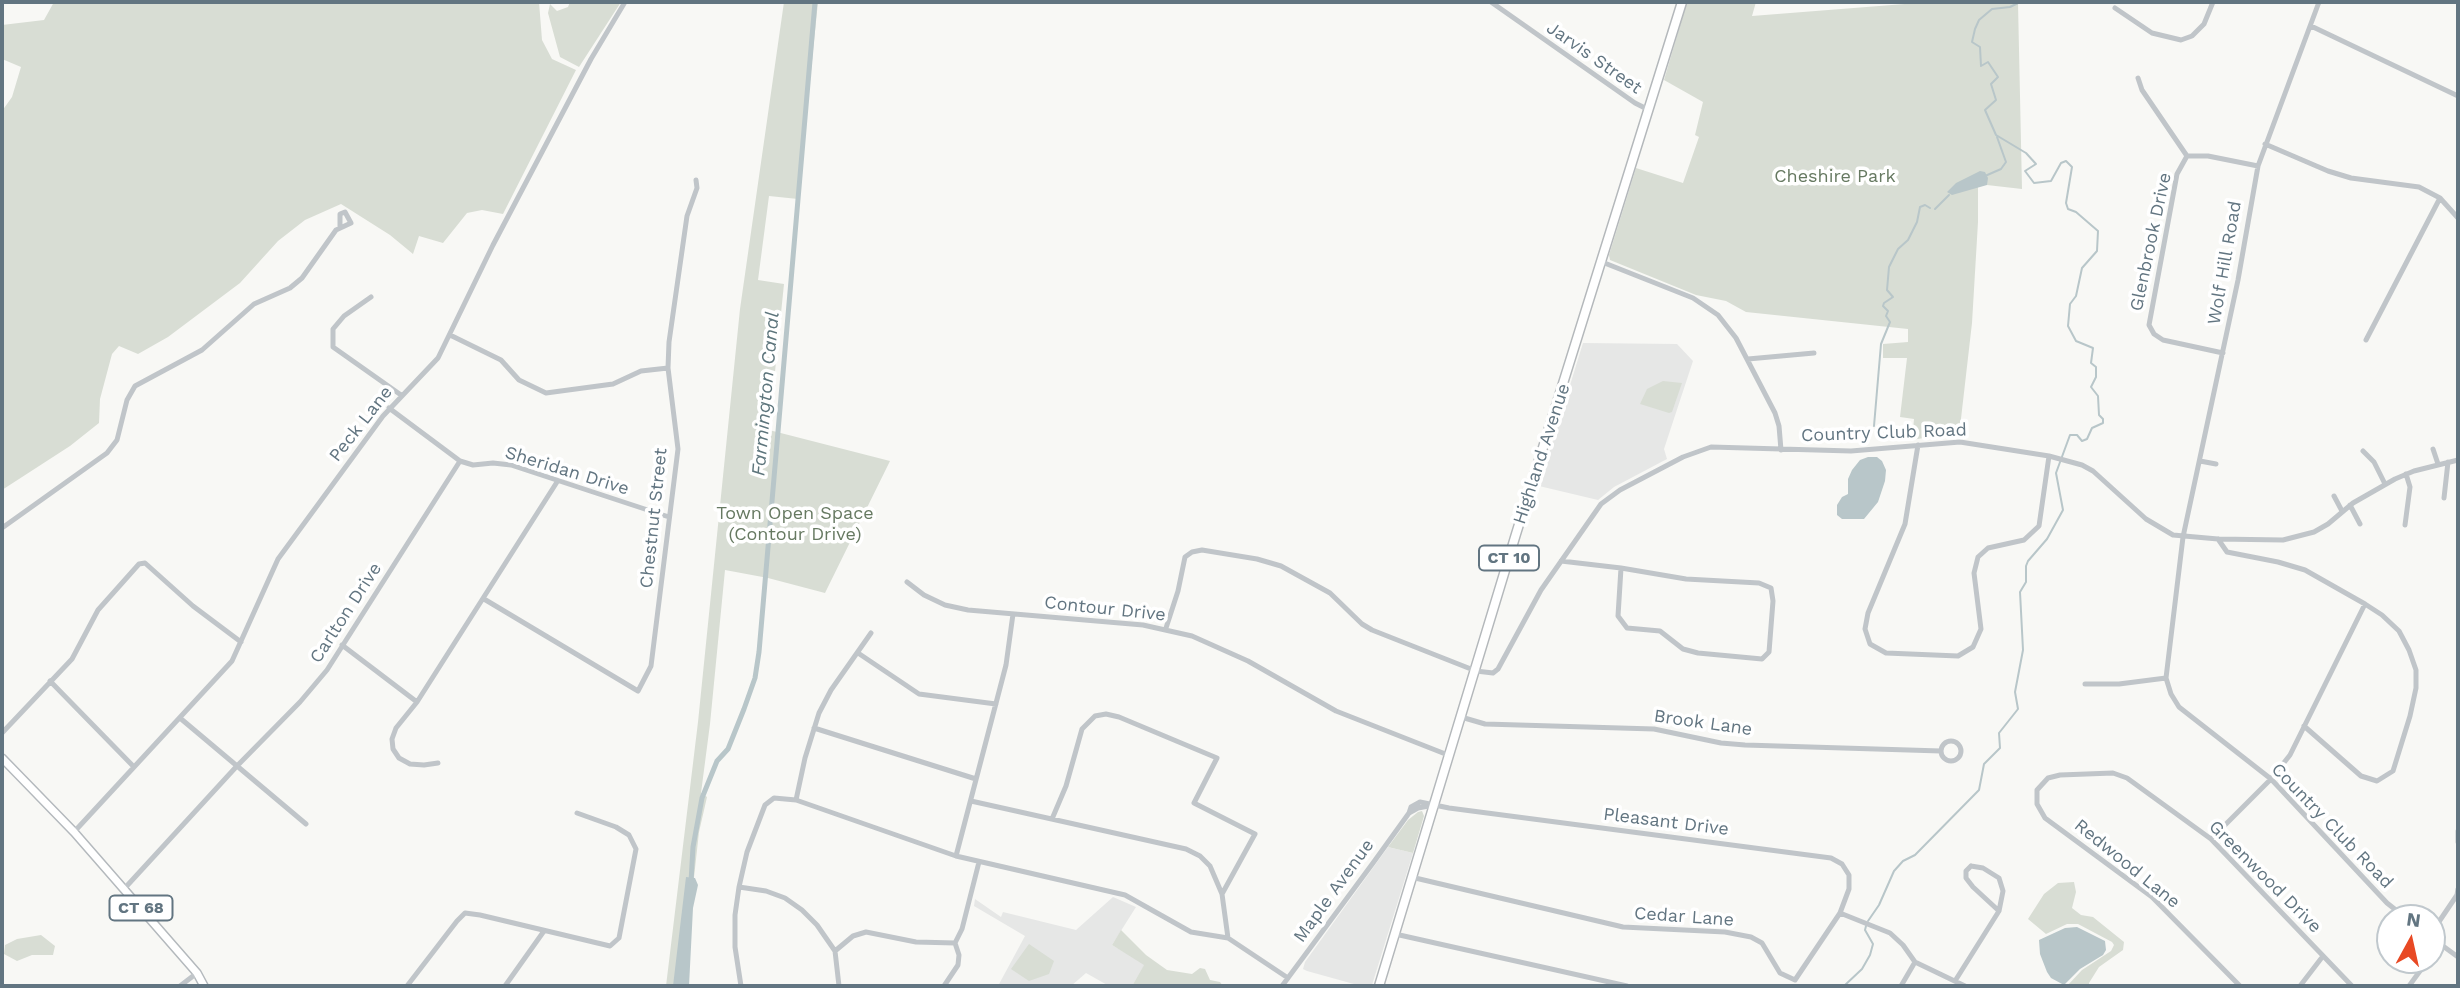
<!DOCTYPE html>
<html>
<head>
<meta charset="utf-8">
<style>
  body { margin:0 }
  #map { position:relative; width:2460px; height:988px; overflow:hidden; background:#f8f8f5; font-family:"Work Sans",sans-serif }
  canvas { display:block }
  .frame { position:absolute; inset:0; border:4px solid #627581; pointer-events:none }
  .north { position:absolute; left:2376px; top:904px; width:70px; height:70px; box-sizing:border-box; background:#fff; border:2px solid #c0c8cd; border-radius:50%; rotate:8deg; font-size:19px; font-weight:700; line-height:28px; text-align:center; color:#627581 }
  .north::after { content:''; display:block; margin:auto; width:24px; height:32px; background:#e84924; clip-path:polygon(50% 0,100% 100%,50% 72%,0 100%) }
</style>
</head>
<body>
<div id="map">
<canvas width="2460" height="988"></canvas>
<div class="frame"></div>
<div class="north">N</div>
</div>
<script>
const context = document.querySelector('canvas').getContext('2d');
context.lineJoin = 'round';
function fillPath(path, color) {
  context.fillStyle = color;
  context.fill(path, 'evenodd');
}
function poly(rows) {
  const path = new Path2D();
  for (const r of rows) {
    if (r.length === 3) {
      path.moveTo(r[0] + r[2], r[1]);
      path.arc(r[0], r[1], r[2], 0, 2 * Math.PI);
      continue;
    }
    path.moveTo(r[0], r[1]);
    for (let i = 2; i < r.length; i += 2) path.lineTo(r[i], r[i + 1]);
  }
  return path;
}
function strokePath(path, color, width, dash) {
  context.strokeStyle = color;
  context.lineWidth = width;
  context.lineCap = dash ? 'butt' : 'round';
  context.setLineDash(dash || []);
  context.stroke(path);
}
function drawText(font, color, halo, rows, align = 'center') {
  context.font = font + ' "Work Sans",sans-serif';
  context.lineWidth = 7;
  context.setLineDash([]);
  context.textBaseline = 'middle';
  context.strokeStyle = halo;
  context.fillStyle = color;
  for (const [text, x, y, turn = 0] of rows) {
    context.save();
    context.translate(x, y);
    context.rotate((+turn || 0) * Math.PI / 180);
    context.textAlign = isNaN(turn) ? turn : align;
    if (halo) context.strokeText(text, 0, 0);
    context.fillText(text, 0, 0);
    context.restore();
  }
}
fillPath(poly([
  [1583,343,1677,344,1693,361,1664,449,1667,459,1614,487,1598,500,1539,486],
  [1388,847,1413,853,1372,985,1361,986,1307,971,1303,969,1305,962],
  [1113,897,1136,907,1112,945,1145,964,1132,986,1109,986,1086,973,1071,986,998,986,1025,936,974,906,975,899,1001,917,1003,912,1076,930]
]), '#e6e7e6');
fillPath(poly([
  [54,2,539,2,542,40,552,59,576,70,503,214,482,210,467,213,443,243,419,236,413,254,390,235,341,204,305,220,278,241,240,283,168,337,138,354,119,346,112,354,100,399,99,423,70,446,2,490,2,111,12,97,21,67,2,59,2,25,44,20],
  [570,2,621,2,579,67,560,57,548,13,550,4,557,11,568,7],
  [784,2,818,2,798,199,769,196,758,280,784,284,769,430,890,461,825,593,768,578,725,570,710,724,701,793,707,797,699,832,682,986,666,986,698,722,740,309],
  [1687,2,1756,2,1752,16,1930,2,2018,3,2022,189,1978,184,1978,222,1972,323,1959,436,1929,437,1912,440,1914,419,1900,417,1907,358,1883,358,1883,344,1908,342,1908,329,1746,312,1726,301,1696,295,1610,260,1609,255,1636,168,1683,183,1699,137,1695,135,1703,102,1664,80],
  [1663,381,1682,383,1672,412,1669,413,1640,404,1647,389],
  [1422,811,1424,816,1413,853,1388,847,1408,820,1418,812],
  [2074,882,2076,892,2072,908,2081,915,2093,917,2124,942,2123,950,2099,967,2089,983,2089,986,2067,986,2082,970,2111,951,2114,945,2112,942,2078,924,2067,924,2046,934,2028,919,2044,894,2058,883],
  [1121,930,1146,955,1167,970,1192,974,1200,968,1205,969,1210,980,1220,982,1223,986,1132,986,1144,965,1112,945],
  [41,935,55,946,53,955,32,955,17,961,4,954,5,945,17,939],
  [1029,944,1054,961,1049,974,1029,981,1011,969]
]), '#d8ddd4');
fillPath(poly([
  [1980,171,1985,172,1988,178,1987,185,1952,195,1947,192,1956,183],
  [1868,457,1877,457,1882,461,1886,470,1885,481,1878,502,1864,519,1842,519,1837,515,1837,505,1842,497,1848,494,1848,479,1852,470,1860,460],
  [686,877,695,878,698,885,693,908,689,986,673,986],
  [2077,927,2105,941,2106,950,2103,955,2080,969,2064,985,2051,978,2047,972,2040,954,2039,940,2065,928]
]), '#b8c6c9');
strokePath(poly([
  [1985,176,2001,169,2006,162,1997,137],
  [1935,209,1949,195],
  [1874,426,1881,344,1890,322,1886,316,1888,311,1883,306,1884,303,1893,297,1887,290,1889,267,1898,249,1908,240,1917,222,1920,207,1925,205,1930,208],
  [1868,921,1879,905,1894,871,1903,861,1915,855,1979,790,1984,764,2000,748,1999,733,2018,709,2015,692,2023,650,2020,592,2026,582,2026,566,2028,561,2047,539,2063,510,2056,473,2070,435,2077,435,2082,441,2087,439,2092,428,2103,423,2103,419,2099,415,2098,396,2091,387,2096,377,2096,367,2091,363,2093,348,2076,341,2068,326,2070,304,2076,296,2082,268,2097,251,2098,231,2076,212,2068,209,2066,203,2072,167,2066,161,2061,163,2051,181,2034,183,2025,171,2036,164,2026,153,1996,135,1985,110,1996,100,1991,84,1998,77,1988,62,1981,66,1980,47,1972,42,1975,29,1979,20,1992,9,2010,7,2020,2],
  [1844,986,1862,969,1870,955,1873,944,1865,930,1866,926]
]), '#b8c6c9', 2);
strokePath(poly([
  [691,882,693,847,702,798,717,761,728,749,744,709,755,678,759,652,815,2]
]), '#b8c6c9', 5);
const major = poly([
  [2,758,74,832,197,973,204,986]
]);
const highway = poly([
  [1379,986,1516,534,1682,2]
]);
strokePath(major, '#b4b9bd', 10);
strokePath(highway, '#b4b8bb', 11);
strokePath(poly([
  [1491,2,1635,103,1649,110],
  [2319,2,2258,166,2238,280,2183,537,2166,678,2171,694,2179,707,2271,779,2387,903,2406,918],
  [2115,8,2152,33,2181,40,2192,36,2204,24,2213,2],
  [2311,26,2458,96],
  [2138,78,2142,90,2187,156],
  [2265,144,2328,171,2351,178,2419,187,2440,198,2458,218],
  [2187,156,2177,174,2149,325,2154,334,2163,340,2223,353],
  [2187,156,2208,156,2258,166],
  [1602,262,1693,298,1718,315,1736,338,1775,413,1779,426,1781,450],
  [371,297,344,316,333,329,333,347,401,395],
  [450,335,501,360,519,380,546,393,613,384,641,371,668,368],
  [2366,340,2440,198],
  [1748,359,1814,353],
  [389,408,460,461,473,465,493,463,511,465,669,517],
  [1918,445,1905,524,1868,613,1865,629,1870,644,1886,653,1958,656,1973,647,1981,629,1974,573,1978,557,1988,548,2024,540,2039,526,2049,456],
  [2433,449,2438,464],
  [2363,451,2374,462,2385,484],
  [2200,461,2216,464],
  [2334,496,2342,511],
  [2444,498,2448,462],
  [2350,505,2360,524],
  [2405,525,2410,487,2406,474],
  [2,528,107,453,117,440,127,400,135,386,202,350,254,304,290,288,302,278,336,230,351,223,345,212,340,214,340,227],
  [2218,539,2227,552,2278,562,2305,570,2365,604,2382,615,2399,631,2409,650,2416,670,2416,688,2410,716,2393,771,2377,781,2361,776,2304,726],
  [1561,561,1621,568],
  [1621,568,1686,579,1759,583,1771,588,1773,601,1769,652,1762,659,1698,653,1683,649,1660,631,1627,628,1618,616,1621,568],
  [907,582,924,595,945,605,968,610,1143,625,1192,636,1248,661,1336,711,1448,755],
  [484,599,638,691,651,666,678,449,668,368,669,342,687,216,697,188,696,180],
  [1166,628,1178,591,1185,557,1192,552,1202,550,1257,559,1281,566,1330,593,1362,624,1372,630,1476,671,1493,673,1498,669,1541,590,1601,504,1620,490,1683,457,1711,447,1851,451,1960,442,2049,456,2082,465,2093,471,2146,519,2173,535,2218,539,2283,540,2314,532,2328,524,2353,503,2395,479,2414,471,2458,460],
  [342,645,417,702],
  [858,653,919,694,996,704],
  [50,681,134,767],
  [2085,684,2119,684,2166,678],
  [1461,717,1485,724,1654,729,1721,743,1745,745,1941,751],
  [180,718,306,824],
  [814,728,976,779],
  [2,733,72,659,98,610,139,564,145,563,193,606,241,642],
  [1951,751,10],
  [438,763,424,765,410,764,399,758,393,749,392,739,396,728,417,702,557,482],
  [796,800,805,758,819,713,831,690,871,633],
  [971,801,1186,849,1200,856,1210,866,1222,894,1228,938],
  [1409,813,1418,808,1434,805],
  [1052,819,1066,786,1082,729,1095,716,1106,714,1119,717,1217,758,1194,803,1255,834,1222,894],
  [2458,831,2458,842],
  [74,832,232,661,278,559,383,416,438,358,493,245,591,59,625,2],
  [2211,839,2271,779,2290,755,2365,604],
  [956,856,1006,665,1013,614],
  [1971,866,1983,868,1999,878,2003,891,1999,911,1973,887,1966,878,1966,871,1971,866],
  [739,887,766,891,785,898,802,910,817,925,835,951,839,986],
  [124,889,236,767,300,702,327,670,460,461],
  [1840,913,1890,933,1903,945,1915,962,1965,986],
  [2432,932,2457,895,2458,889],
  [1395,934,1627,986],
  [2432,938,2458,957],
  [955,943,962,929,979,862],
  [835,951,853,936,866,932,916,942,955,943],
  [2432,954,2440,943],
  [1955,981,1999,911],
  [180,986,197,973],
  [407,986,457,921,465,913,480,915,610,946,619,938,636,849,629,835,616,827,577,813],
  [505,986,544,931],
  [741,986,735,947,735,915,739,887,747,852,765,805,774,798,796,800,956,856,1125,895,1191,932,1228,938,1288,978],
  [944,986,958,965,959,955,955,943],
  [1282,986,1373,863,1409,813,1411,807,1420,802,1449,808,1831,858,1842,864,1849,875,1849,889,1840,913,1795,980,1780,973,1762,943,1751,937,1725,932,1623,927,1411,877],
  [1901,986,1915,962],
  [2240,986,2152,897,2045,818,2037,804,2037,790,2048,778,2060,775,2113,773,2127,778,2211,839,2352,986],
  [2300,986,2323,956],
  [2409,986,2428,960]
]), '#c0c5c9', 5);
strokePath(major, '#fff', 7);
strokePath(highway, '#fff', 8);
for (const [x, y, w] of [
  [1509,558,60],
  [141,908,63]
]) {
  const box = new Path2D();
  box.roundRect(x - w / 2, y - 12.5, w, 25, 5);
  context.fillStyle = '#fff';
  context.fill(box);
  strokePath(box, '#627581', 2);
}
drawText('bold 16px', '#627581', null, [
  ["CT 10",1509,558],
  ["CT 68",141,908]
]);
drawText('18px', '#627581', '#fff', [
  ["Jarvis Street",1594,58,35],
  ["Glenbrook Drive",2151,242,-78],
  ["Wolf Hill Road",2225,263,-80],
  ["Peck Lane",361,424,-52],
  ["Country Club Road",1884,433,-2],
  ["Highland Avenue",1542,454,-72],
  ["Sheridan Drive",567,471,17],
  ["Chestnut Street",654,518,-84],
  ["Contour Drive",1105,609,6],
  ["Carlton Drive",346,613,-57],
  ["Brook Lane",1703,723,8],
  ["Pleasant Drive",1666,822,7],
  ["Country Club Road",2332,826,46],
  ["Redwood Lane",2127,864,39],
  ["Greenwood Drive",2265,877,45],
  ["Maple Avenue",1334,891,-54],
  ["Cedar Lane",1684,917,4]
]);
drawText('18px', '#667961', '#fff', [
  ["Cheshire Park",1835,177],
  ["Town Open Space",795,514],
  ["(Contour Drive)",795,535]
]);
drawText('italic 19px', '#5d757c', '#fff', [
  ["Farmington Canal",766,394,-85]
]);
</script>
</body>
</html>
